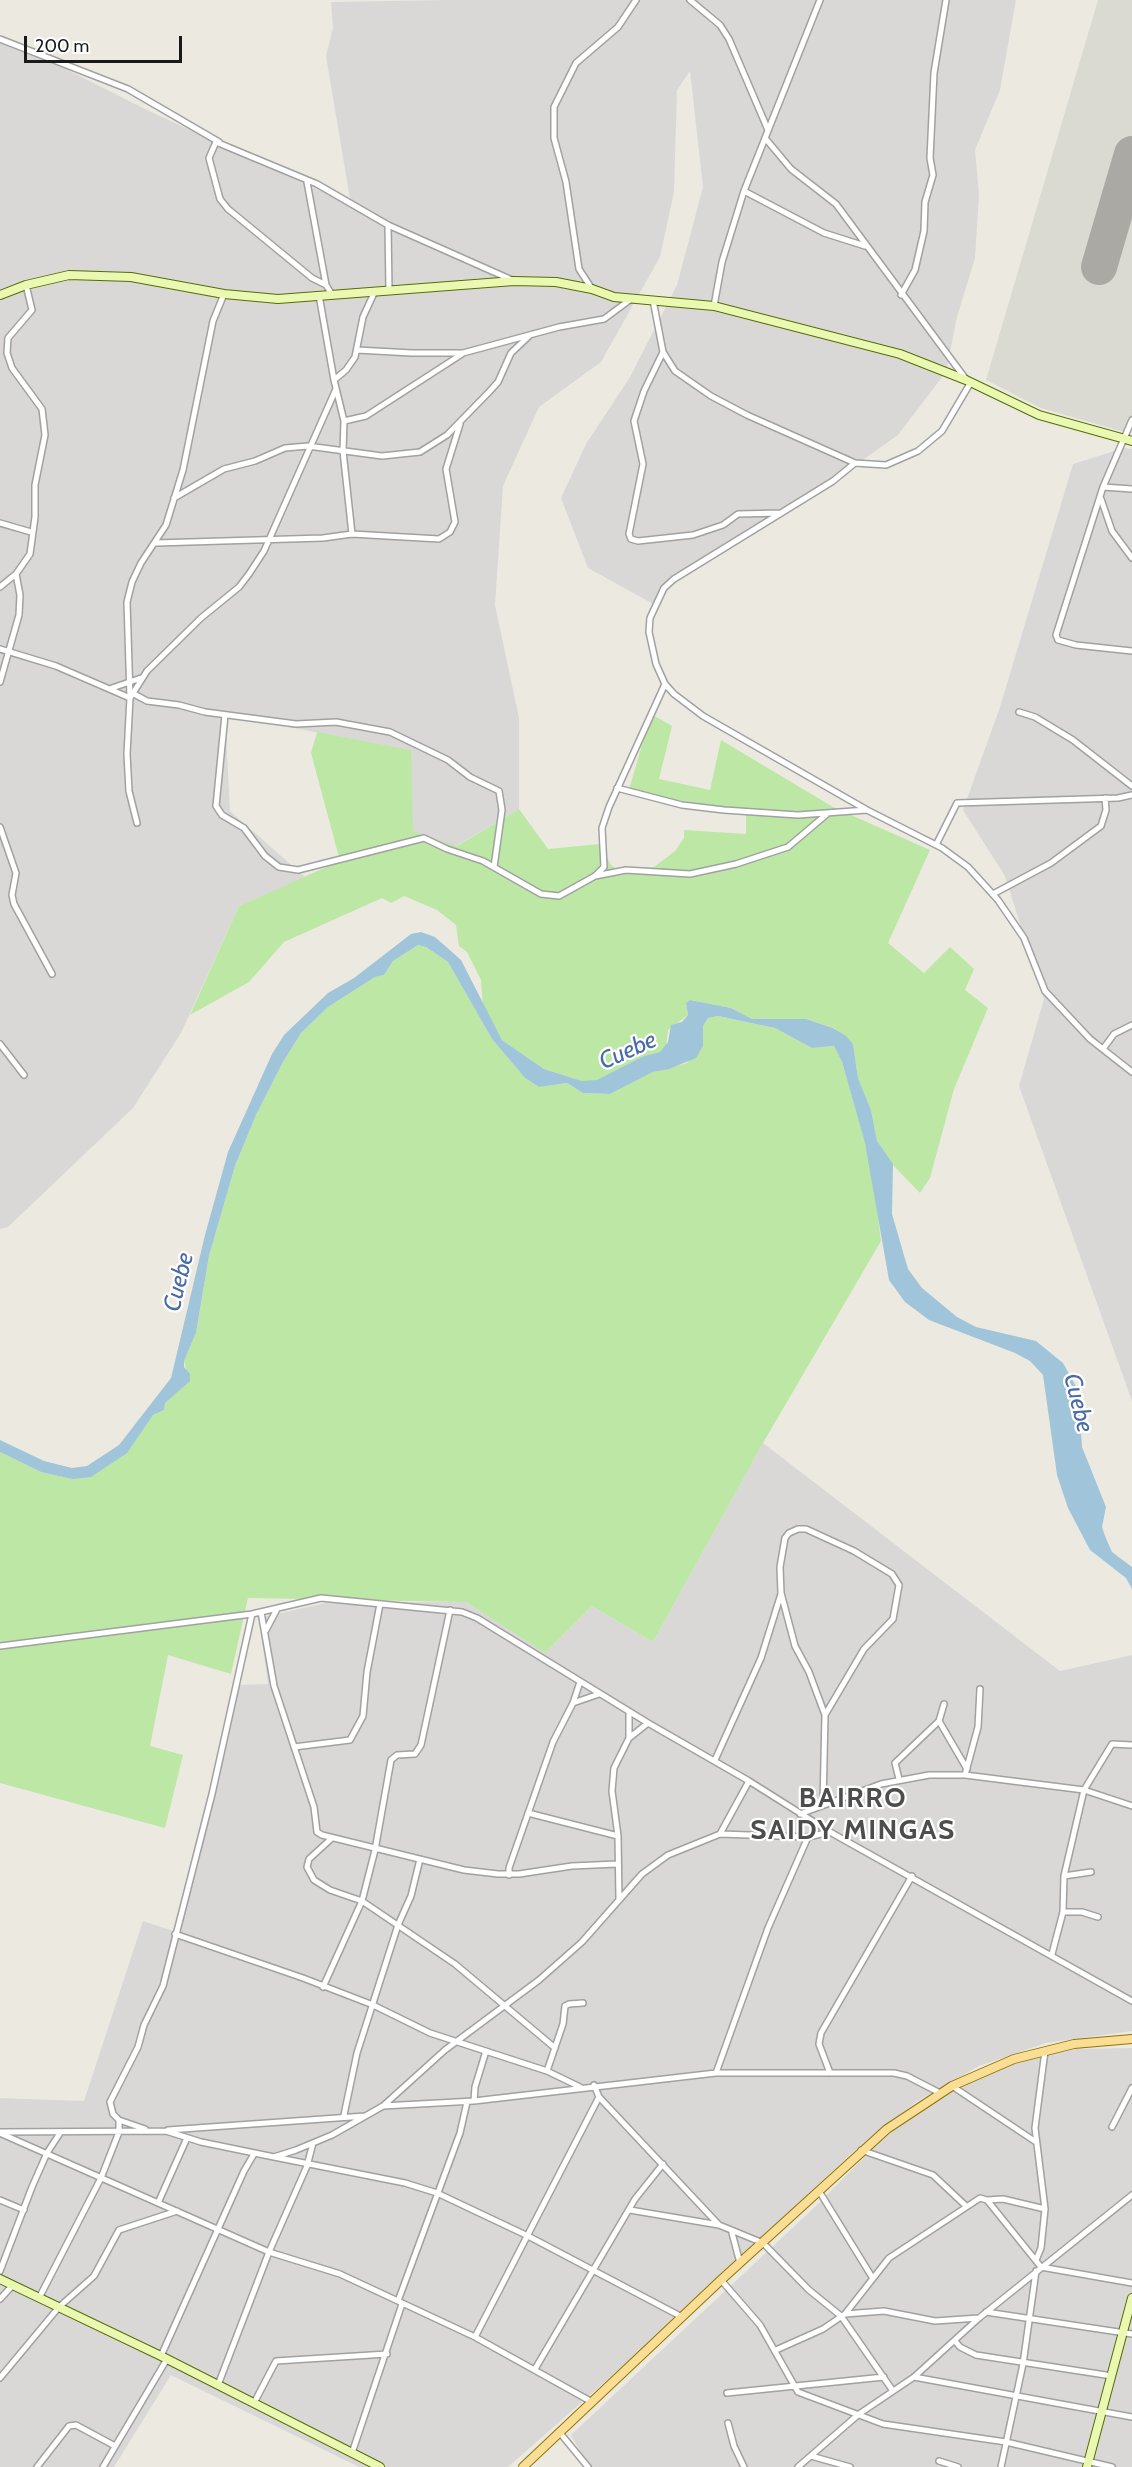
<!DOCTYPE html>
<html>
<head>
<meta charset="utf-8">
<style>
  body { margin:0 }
  #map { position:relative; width:1132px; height:2467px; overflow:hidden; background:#eceae0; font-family:Cabin,sans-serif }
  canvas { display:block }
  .scale { position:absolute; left:24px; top:36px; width:158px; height:27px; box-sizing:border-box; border:3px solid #1a1a1a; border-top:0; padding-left:8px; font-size:18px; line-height:21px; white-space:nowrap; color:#1a1a1a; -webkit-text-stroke:4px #fff; paint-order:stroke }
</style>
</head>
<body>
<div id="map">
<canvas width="1132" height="2467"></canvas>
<div class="scale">200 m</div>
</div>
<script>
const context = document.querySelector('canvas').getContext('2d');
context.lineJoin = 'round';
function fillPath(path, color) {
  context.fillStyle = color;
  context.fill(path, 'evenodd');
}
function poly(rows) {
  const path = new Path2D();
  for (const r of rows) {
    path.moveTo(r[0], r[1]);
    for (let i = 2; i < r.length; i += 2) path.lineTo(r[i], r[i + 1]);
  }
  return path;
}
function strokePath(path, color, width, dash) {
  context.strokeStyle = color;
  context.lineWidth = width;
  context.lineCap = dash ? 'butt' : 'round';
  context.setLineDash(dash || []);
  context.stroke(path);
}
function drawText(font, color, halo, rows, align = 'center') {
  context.font = font + ' Cabin,sans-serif';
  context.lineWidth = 4.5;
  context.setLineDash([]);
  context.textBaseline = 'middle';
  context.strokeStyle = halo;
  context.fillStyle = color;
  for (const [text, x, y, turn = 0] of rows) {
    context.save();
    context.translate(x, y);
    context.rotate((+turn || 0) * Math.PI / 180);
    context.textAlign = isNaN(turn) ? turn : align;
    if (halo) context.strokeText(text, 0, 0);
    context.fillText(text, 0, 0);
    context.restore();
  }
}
fillPath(poly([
  [445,0,1016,0,1000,90,975,150,979,194,975,258,957,317,946,372,898,435,833,481,674,579,655,605,588,568,561,498,586,444,630,377,677,285,703,187,690,71,677,90,674,192,660,257,601,362,539,407,503,486,495,605,519,718,519,809,456,846,412,831,410,750,225,715,230,811,305,877,239,906,181,1033,133,1108,8,1227,0,1229,0,40,24,48,143,108,351,205,326,56,333,28,331,2],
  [1124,448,1132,449,1132,1401,1019,1086,1044,999,1005,876,963,810,1000,707,1073,464],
  [763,1443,1060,1671,1132,1655,1132,2031,1046,2043,979,2066,916,2102,853,2152,648,2344,508,2467,359,2467,171,2375,114,2467,0,2467,0,2098,84,2101,143,1921,176,1932,240,1685,268,1684,259,1618,330,1602,466,1602,545,1653,592,1606,653,1642],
  [1132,2048,1132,2467,589,2467,571,2435,817,2205,879,2142,923,2108,962,2086,1027,2059,1077,2049]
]), '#d9d8d7');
fillPath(poly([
  [1098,0,1132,0,1132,417,1124,432,1041,408,986,380]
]), '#dad9d2');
fillPath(poly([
  [651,714,672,726,659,779,710,790,721,740,833,807,930,850,888,943,924,973,950,947,974,969,965,990,988,1008,954,1089,930,1178,920,1193,888,1160,877,1142,871,1110,858,1078,853,1044,834,1028,806,1019,752,1019,731,1008,690,1000,686,1003,688,1015,668,1030,666,1046,660,1052,644,1056,620,1071,597,1081,582,1081,544,1069,502,1040,483,1007,481,980,467,952,459,946,456,925,437,910,404,896,391,903,382,898,284,942,249,982,190,1015,239,906,340,861,311,753,317,732,411,750,413,831,457,846,519,809,548,849,600,844,611,865,623,874,654,867,675,851,684,838,684,830,746,834,746,810,628,793],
  [418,945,426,947,448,962,492,1039,525,1078,539,1087,567,1083,583,1093,610,1094,653,1072,687,1063,702,1046,703,1026,708,1018,718,1016,775,1028,812,1048,834,1046,842,1062,865,1142,873,1178,881,1241,763,1443,653,1642,592,1606,545,1653,466,1602,248,1598,231,1674,168,1655,150,1746,183,1755,165,1828,0,1783,0,1452,41,1472,72,1479,143,1428,153,1415,164,1410,165,1403,189,1381,184,1361,196,1333,209,1256,235,1166,256,1115,283,1062,301,1033,328,1007,375,977,384,975,393,961]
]), '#bce7a5');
fillPath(poly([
  [421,932,435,937,461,960,502,1040,544,1069,582,1081,597,1080,644,1056,660,1052,668,1042,671,1025,682,1022,688,1015,686,1003,690,1000,731,1008,752,1019,806,1019,833,1028,846,1036,853,1044,858,1078,871,1110,877,1141,893,1164,892,1214,908,1269,922,1288,957,1317,976,1327,1036,1341,1063,1363,1078,1390,1082,1447,1106,1507,1102,1527,1105,1536,1112,1552,1132,1567,1132,1589,1126,1578,1090,1550,1068,1508,1057,1475,1043,1375,1030,1361,1015,1353,929,1320,905,1302,889,1280,865,1143,842,1062,834,1046,812,1048,775,1028,718,1016,708,1018,703,1026,703,1046,696,1058,669,1069,653,1072,610,1094,583,1093,567,1083,539,1087,525,1078,492,1039,448,962,426,947,418,945,393,961,384,975,375,977,328,1007,301,1033,283,1062,256,1115,235,1166,209,1256,196,1333,184,1361,184,1367,190,1374,190,1381,165,1403,164,1410,153,1415,127,1453,91,1477,72,1479,41,1472,0,1452,0,1440,44,1461,72,1468,87,1466,119,1445,171,1378,205,1235,228,1152,272,1054,284,1035,328,993,354,978,411,934]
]), '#a0c5da');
strokePath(poly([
  [1099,267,1132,154]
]), '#aaa9a4', 36);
const street = poly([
  [690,0,720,25,729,39,768,130],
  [0,39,128,89,219,142],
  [765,138,791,169,836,204,965,378],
  [307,182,326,285,331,293],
  [744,191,824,233,865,246],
  [326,285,312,278,228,209,220,199,209,158,216,142,317,184,388,225],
  [592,289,579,269,566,182,554,138,554,107,576,63,618,27,636,0],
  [389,291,388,225,512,280],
  [319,295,334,380,344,421,343,451,352,534],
  [901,295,915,270,924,231,925,202,933,175,930,158,934,73,946,0],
  [653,300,663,352,675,371,711,396,747,415,855,463,833,481,674,579,664,588,650,618,649,632,656,664,665,684,674,694,703,716,867,810,942,848,968,867,998,900,1024,938,1045,991,1090,1039,1132,1072],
  [714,306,722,262,744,191,820,0],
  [357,350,412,353,463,353,559,327,604,319,631,299],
  [663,352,644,391,634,421,643,464,629,534,631,539,638,541,693,535,723,525,738,514,781,513],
  [334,380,346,370,355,357,363,317,375,291],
  [1132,420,1103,487,1056,635,1058,640,1076,645,1132,651],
  [344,421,366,416,462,354],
  [855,463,886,465,918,451,942,431,971,382],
  [1103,487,1132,489],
  [174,498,224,469,255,461,285,448,308,446,382,456,420,452,447,435,489,392,498,382,511,353,529,336],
  [1101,499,1112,531,1132,558],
  [0,523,31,532],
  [156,543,323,538,352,534,439,539,450,532,455,522,446,469,460,424],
  [0,587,16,574,30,554,35,517,35,485,45,435,42,409,12,368,7,353,8,338,32,310,26,285],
  [0,649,56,666,130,698,147,671,201,618,239,587,249,574,264,551,336,389],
  [0,682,19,615,20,595,16,574],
  [112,688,141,678],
  [134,694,147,701,179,705,205,712,296,724,336,722,390,732,448,760,470,777,499,791,502,810,494,867],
  [1019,712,1035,717,1073,740,1132,786],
  [225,715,216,806,222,815,244,828,265,856,279,867,298,870,424,838,447,849,483,861,541,894,559,896,595,876,604,867,602,828,609,807,665,684],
  [617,788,682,805,724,810,798,815,867,810],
  [137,823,129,791,127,754,130,698,127,602,132,582,141,563,166,525,183,470,213,321,224,294],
  [0,827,16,873,12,895,14,904,52,974],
  [936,845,957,803,1118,798,1132,795],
  [595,876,626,870,690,874,736,864,788,847,827,814],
  [993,894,1051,863,1101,826,1106,810,1105,798],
  [0,1044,24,1075],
  [1103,1049,1114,1034,1132,1025],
  [261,1612,274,1686,314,1807,317,1832,322,1835,464,1870,498,1874,519,1874,572,1866,617,1864],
  [266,1630,277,1609],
  [0,1646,252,1614,321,1598,462,1612,477,1618,648,1723,749,1781,830,1832,1132,2001],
  [573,1703,599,1694],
  [939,1721,967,1769],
  [629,1738,629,1712],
  [294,1747,350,1740,363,1716,367,1672,380,1604],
  [715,1760,761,1658,781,1594],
  [965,1775,978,1727,980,1689],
  [899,1779,895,1763,939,1721,944,1704],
  [823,1804,825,1715,864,1649,893,1619,899,1585,892,1574,854,1551,806,1529,798,1529,789,1533,785,1538,780,1567,781,1593,795,1646,809,1672,825,1715],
  [528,1813,618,1836],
  [800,1814,881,1784,929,1775,965,1775,1084,1790,1132,1806],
  [720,1834,749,1781],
  [332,1838,309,1859,307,1867,314,1880,330,1890,362,1901,455,1964,555,2048],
  [509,1875,509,1868,553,1742,573,1703,580,1682],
  [1064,1876,1091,1872],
  [619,1899,618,1836,612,1791,614,1768,629,1738,648,1723],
  [1063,1912,1082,1912,1098,1917],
  [175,1934,303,1978,373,2005,430,2033,547,2071,580,2087],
  [1052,1954,1063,1912,1064,1876,1084,1790,1112,1744,1132,1745],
  [323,1987,362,1901,375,1850,391,1760,397,1755,415,1754,421,1745,450,1610],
  [547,2071,563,2024,565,2006,569,2004,583,2003],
  [716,2073,768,1928,808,1837],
  [830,2073,819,2044,821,2033,912,1876],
  [594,2085,599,2097,719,2225,763,2243,809,2290,841,2316,893,2391],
  [952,2086,1036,2142],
  [474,2101,475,2087,486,2051],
  [383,2106,474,2101,716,2073,894,2073,907,2076,940,2093],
  [344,2115,357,2053,398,1925,411,1896,420,1859],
  [1112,2127,1132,2088],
  [145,2129,119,2120,113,2114,110,2102,138,2047,144,2025,163,1986,212,1794,252,1614],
  [168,2130,365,2116],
  [0,2132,166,2131,201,2142,274,2157,296,2150,332,2135,383,2106,445,2050,539,1980,582,1942,642,1874,668,1855,720,1834,808,1837,830,1832],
  [2,2134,269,2252,340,2274,475,2337,592,2402],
  [861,2150,933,2175,966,2206],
  [274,2157,405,2183,437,2193,528,2236,682,2317],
  [819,2191,872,2277],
  [0,2200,24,2210],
  [987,2200,1003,2199,1045,2209],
  [158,2203,187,2138],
  [630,2210,719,2225],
  [732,2233,740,2263],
  [1036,2260,1041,2248,1045,2209,1035,2128,1045,2051],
  [0,2271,32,2187,47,2153,60,2133],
  [721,2280,760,2325,798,2392,883,2424,1006,2442,1112,2467],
  [39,2298,101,2178,119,2132,119,2120],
  [0,2299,13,2285],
  [398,2301,460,2133,467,2102],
  [986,2312,1132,2334],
  [845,2314,884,2311,935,2321,979,2318],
  [475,2337,599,2097],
  [955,2341,960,2347,976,2355,1112,2376],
  [776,2350,823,2329,845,2314,889,2258,980,2198,987,2200,1041,2267,1132,2283],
  [161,2356,244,2171,254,2154],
  [535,2369,635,2199,663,2164],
  [914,2377,1132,2417],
  [0,2378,59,2307,94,2276,119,2230,177,2211],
  [218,2385,269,2252,307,2166,313,2143],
  [727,2393,884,2377],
  [254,2403,276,2361,387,2354],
  [728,2423,734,2446,744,2467],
  [560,2433,588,2467],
  [352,2453,402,2304],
  [811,2456,850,2467],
  [939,2461,958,2467],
  [37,2467,69,2426,76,2425,115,2446],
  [103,2467,167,2359],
  [798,2467,859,2414,914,2377,979,2318,1132,2195],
  [1001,2467,1023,2364,1036,2271]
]);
const secondary = poly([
  [0,295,26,285,69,275,131,277,224,294,278,299,514,281,556,282,592,289,614,297,714,306,900,354,966,380,1039,415,1132,441],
  [0,2279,161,2356,380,2467],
  [1087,2467,1132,2298]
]);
const primary = poly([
  [523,2467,721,2280,887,2129,952,2086,1014,2059,1074,2044,1132,2039]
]);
strokePath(street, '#a1a1a1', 8);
strokePath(secondary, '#536d05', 10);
strokePath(primary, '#907501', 10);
strokePath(street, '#fff', 5);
strokePath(secondary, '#ebf8b2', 8);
strokePath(primary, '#fbde96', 8);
drawText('italic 24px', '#496ba8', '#fff', [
  ["Cuebe",628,1051,-24],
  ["Cuebe",179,1282,-76],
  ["Cuebe",1078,1403,76]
]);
context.letterSpacing = '1.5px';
drawText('bold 28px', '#4d4d4d', '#fff', [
  ["BAIRRO",853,1799],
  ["SAIDY MINGAS",853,1831]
]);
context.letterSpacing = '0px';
</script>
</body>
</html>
